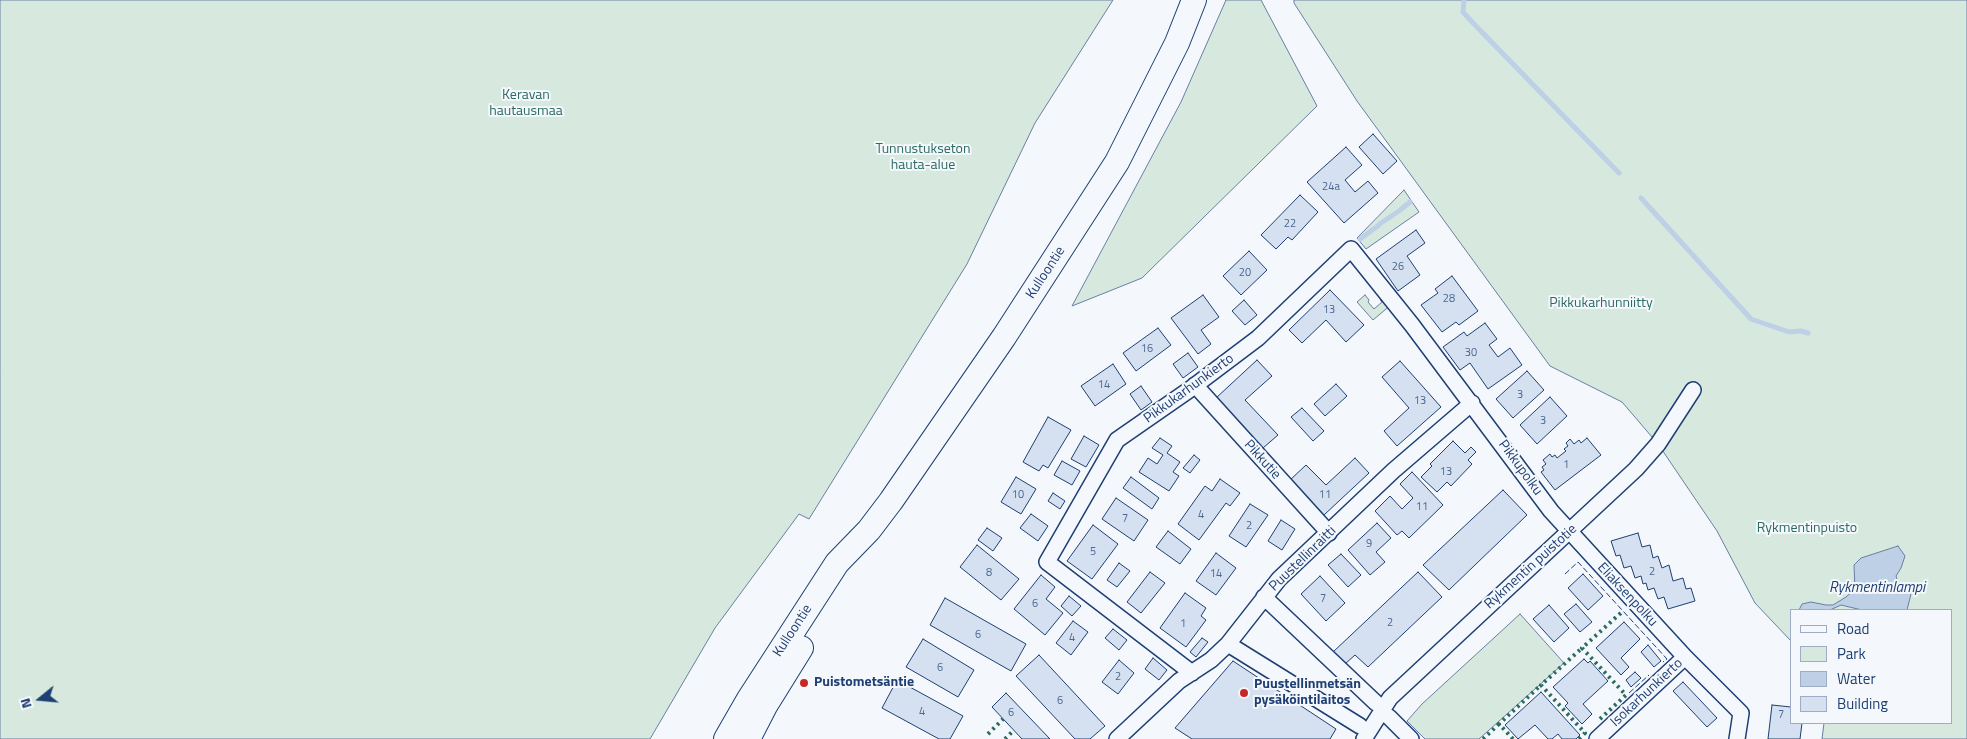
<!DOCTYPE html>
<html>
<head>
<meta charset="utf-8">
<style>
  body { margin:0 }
  #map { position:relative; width:1967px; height:739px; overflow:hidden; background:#f4f7fb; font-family:"Titillium Web",sans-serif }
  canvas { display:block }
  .legend { position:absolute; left:1790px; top:609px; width:162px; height:115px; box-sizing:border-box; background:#f4f7fb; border:1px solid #9eadc5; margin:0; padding:6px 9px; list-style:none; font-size:15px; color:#1d3f73 }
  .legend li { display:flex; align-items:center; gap:10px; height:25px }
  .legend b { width:25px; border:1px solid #9eadc5 }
  .north { position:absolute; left:15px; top:674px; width:50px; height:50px; -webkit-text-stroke:4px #f4f7fb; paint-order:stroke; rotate:253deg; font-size:14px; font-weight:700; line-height:20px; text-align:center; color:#1d3f73 }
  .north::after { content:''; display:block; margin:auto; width:18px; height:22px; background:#1d3f73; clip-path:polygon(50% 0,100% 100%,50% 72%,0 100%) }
</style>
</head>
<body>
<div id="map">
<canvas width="1967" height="739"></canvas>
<ul class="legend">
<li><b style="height:6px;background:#f4f7fb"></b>Road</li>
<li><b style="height:14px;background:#d7e8df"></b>Park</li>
<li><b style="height:14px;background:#bed0e5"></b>Water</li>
<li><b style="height:14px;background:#d5e0f0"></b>Building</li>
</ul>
<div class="north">N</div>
</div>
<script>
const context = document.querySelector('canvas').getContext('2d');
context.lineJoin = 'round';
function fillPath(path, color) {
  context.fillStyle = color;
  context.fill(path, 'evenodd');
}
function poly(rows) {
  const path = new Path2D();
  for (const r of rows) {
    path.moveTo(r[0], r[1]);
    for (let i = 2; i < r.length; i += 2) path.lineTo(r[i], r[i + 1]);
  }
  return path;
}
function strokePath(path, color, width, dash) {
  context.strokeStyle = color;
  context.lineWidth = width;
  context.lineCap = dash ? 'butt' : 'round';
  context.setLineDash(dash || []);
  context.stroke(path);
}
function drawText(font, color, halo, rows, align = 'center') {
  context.font = font + ' "Titillium Web",sans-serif';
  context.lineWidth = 4;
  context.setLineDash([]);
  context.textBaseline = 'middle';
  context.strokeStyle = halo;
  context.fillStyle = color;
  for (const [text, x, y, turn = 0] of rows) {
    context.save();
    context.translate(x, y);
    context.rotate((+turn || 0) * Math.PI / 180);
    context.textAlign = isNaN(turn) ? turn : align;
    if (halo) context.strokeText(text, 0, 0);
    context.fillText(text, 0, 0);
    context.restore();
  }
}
const green = poly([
  [0,0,1113,0,1035,123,967,264,809,519,799,514,715,628,650,739,0,739,0,0],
  [1226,0,1261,0,1317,106,1142,278,1072,306,1181,102,1226,0],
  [1294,0,1967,0,1967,739,1822,739,1824,723,1951,723,1951,610,1791,610,1791,641,1755,603,1717,531,1658,444,1622,402,1550,366,1357,101,1294,3,1294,0],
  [1404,190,1419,212,1366,249,1357,238,1404,190],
  [1365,295,1369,300,1368,302,1374,309,1382,302,1380,300,1385,296,1392,304,1373,320,1357,302,1365,295],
  [1520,614,1564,663,1479,739,1425,739,1407,721,1422,704,1520,614]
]);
fillPath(green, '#d7e8df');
strokePath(green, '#687fa3', 1);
const water = poly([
  [1898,546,1905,556,1901,568,1896,576,1899,585,1911,594,1907,610,1862,610,1841,605,1830,610,1799,610,1802,604,1811,602,1826,605,1833,605,1846,597,1855,589,1854,565,1861,558,1898,546]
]);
fillPath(water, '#bed0e5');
strokePath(water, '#687fa3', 1);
strokePath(poly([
  [1464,0,1463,12,1475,25,1619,173],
  [1641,198,1751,319,1789,332,1801,331,1808,333],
  [1399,211,1410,202],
  [1381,223,1396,213],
  [1360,239,1379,225]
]), '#bed0e5', 5);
const building = poly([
  [1373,134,1397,161,1383,174,1359,147,1373,134],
  [1346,147,1362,165,1345,180,1355,192,1368,181,1378,193,1344,223,1307,182,1346,147],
  [1300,195,1318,212,1292,240,1288,237,1276,249,1261,235,1300,195],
  [1416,230,1425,243,1407,256,1420,275,1398,291,1376,259,1416,230],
  [1249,251,1267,270,1241,295,1223,276,1249,251],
  [1452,276,1478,311,1459,325,1456,322,1442,332,1421,305,1438,293,1435,289,1452,276],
  [1330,290,1364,325,1346,342,1326,320,1302,343,1289,330,1330,290],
  [1203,295,1219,317,1201,330,1211,344,1198,354,1171,318,1203,295],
  [1244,300,1257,315,1245,325,1232,311,1244,300],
  [1485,323,1497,339,1489,345,1498,357,1510,348,1522,365,1488,389,1470,363,1460,370,1443,347,1464,332,1467,336,1485,323],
  [1158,328,1171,345,1136,371,1123,353,1158,328],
  [1188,353,1198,367,1183,378,1173,364,1188,353],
  [1257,360,1272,376,1245,400,1278,435,1263,448,1216,398,1257,360],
  [1400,361,1441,407,1397,446,1384,431,1409,408,1382,377,1400,361],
  [1113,364,1126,384,1095,406,1081,386,1113,364],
  [1527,371,1544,390,1513,418,1496,399,1527,371],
  [1336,384,1347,396,1325,416,1314,404,1336,384],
  [1141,386,1152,402,1141,410,1130,394,1141,386],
  [1550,397,1567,416,1537,444,1520,425,1550,397],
  [1302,408,1324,431,1313,441,1291,417,1302,408],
  [1048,417,1071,430,1048,468,1043,465,1039,471,1023,462,1048,417],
  [1084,436,1099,445,1086,467,1071,459,1084,436],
  [1160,438,1172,446,1167,453,1180,462,1173,472,1179,476,1169,491,1139,472,1148,458,1157,464,1163,455,1152,448,1160,438],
  [1587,438,1601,455,1555,490,1541,472,1544,470,1542,467,1546,464,1543,460,1550,454,1552,457,1555,455,1557,458,1566,451,1564,449,1568,446,1566,443,1570,439,1574,444,1579,440,1581,443,1587,438],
  [1453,441,1465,453,1471,447,1476,452,1468,460,1472,464,1451,486,1447,482,1437,492,1421,477,1432,466,1430,464,1453,441],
  [1194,455,1200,460,1190,473,1183,468,1194,455],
  [1355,458,1369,473,1324,515,1290,480,1306,465,1326,485,1355,458],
  [1062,461,1080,471,1072,485,1054,475,1062,461],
  [1412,472,1443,505,1409,538,1402,531,1397,535,1375,511,1390,496,1402,509,1413,498,1400,484,1412,472],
  [1016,477,1036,489,1021,514,1001,502,1016,477],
  [1131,477,1159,498,1152,509,1123,488,1131,477],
  [1220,479,1240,493,1230,506,1226,503,1199,540,1178,524,1205,486,1212,491,1220,479],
  [1503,490,1527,515,1449,590,1423,565,1503,490],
  [1053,493,1065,501,1060,509,1048,501,1053,493],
  [1116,498,1148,520,1134,541,1102,519,1116,498],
  [1250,504,1268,515,1246,547,1229,536,1250,504],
  [1031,514,1048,526,1038,541,1020,528,1031,514],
  [1281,520,1295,529,1282,550,1268,541,1281,520],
  [1377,523,1391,538,1376,552,1385,562,1370,575,1348,550,1377,523],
  [1093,525,1118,544,1092,579,1067,561,1093,525],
  [987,528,1002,538,993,551,978,540,987,528],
  [1168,531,1191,549,1180,564,1156,547,1168,531],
  [1638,533,1642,547,1650,545,1653,558,1658,556,1662,568,1669,565,1673,581,1683,578,1686,589,1691,588,1695,601,1668,609,1664,597,1658,599,1654,588,1648,590,1646,583,1643,584,1641,576,1635,578,1631,566,1624,568,1620,555,1616,556,1611,541,1638,533],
  [977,545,1019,579,1001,600,960,567,977,545],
  [1216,553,1236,568,1216,595,1196,581,1216,553],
  [1341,554,1361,575,1348,587,1328,565,1341,554],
  [1119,563,1130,571,1117,587,1107,580,1119,563],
  [1150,572,1165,583,1141,613,1127,602,1150,572],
  [1418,572,1442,597,1368,667,1355,655,1345,664,1333,652,1418,572],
  [1583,574,1603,596,1588,610,1568,588,1583,574],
  [1041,575,1055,587,1046,599,1063,613,1045,635,1014,609,1041,575],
  [1320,576,1345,603,1326,621,1301,594,1320,576],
  [1185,593,1206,608,1201,616,1206,620,1186,647,1160,628,1185,593],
  [1069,596,1081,606,1072,616,1061,606,1069,596],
  [945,598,1026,644,1011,671,930,625,945,598],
  [1576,604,1592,622,1580,632,1564,614,1576,604],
  [1549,605,1569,628,1554,642,1533,619,1549,605],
  [1073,621,1088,632,1071,655,1056,643,1073,621],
  [1624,622,1640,639,1621,658,1629,667,1621,675,1596,648,1624,622],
  [1113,629,1127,640,1119,650,1105,638,1113,629],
  [1202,638,1208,642,1196,657,1190,652,1202,638],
  [923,639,974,670,958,697,906,667,923,639],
  [1648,645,1661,661,1654,667,1641,652,1648,645],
  [1039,655,1105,726,1090,739,1075,739,1016,676,1039,655],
  [1153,658,1167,670,1159,680,1145,669,1153,658],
  [1584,659,1588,663,1590,661,1608,681,1583,704,1592,714,1582,724,1565,706,1568,703,1553,687,1584,659],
  [1119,660,1134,673,1118,694,1102,682,1119,660],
  [1233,661,1336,729,1330,739,1192,739,1175,728,1233,661],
  [1635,672,1641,678,1631,687,1626,680,1635,672],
  [897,680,963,716,950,739,939,739,882,708,897,680],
  [1683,682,1717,718,1707,727,1673,691,1683,682],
  [1541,692,1580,735,1576,739,1562,739,1558,734,1552,739,1548,739,1535,725,1518,739,1505,725,1541,692],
  [1006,693,1050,739,1022,739,992,707,1006,693],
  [1772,705,1791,707,1791,723,1802,723,1800,739,1768,739,1772,705]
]);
fillPath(building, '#d5e0f0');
strokePath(building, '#1d3f73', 1);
const street = poly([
  [1195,385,1329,533],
  [1264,597,1376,703],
  [1228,644,1360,726],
  [1192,673,1047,562,1117,440,1189,390,1258,338,1351,249,1412,325,1551,511,1685,657],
  [1389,717,1411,739],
  [1117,739,1179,681,1211,660,1228,644,1279,579,1393,471,1472,403],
  [1364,739,1390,698,1636,469,1658,444,1693,390],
  [1597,739,1685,657,1741,713,1737,739]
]);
const primary = poly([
  [726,739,749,699,837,563,869,530,891,501,1004,337,1117,162,1177,43,1194,0],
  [748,739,765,706,801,648]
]);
strokePath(street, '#1d3f73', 18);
strokePath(primary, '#1d3f73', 26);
strokePath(street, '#f4f7fb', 15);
strokePath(primary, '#f4f7fb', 24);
strokePath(poly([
  [1600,719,1626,695,1582,648,1623,611],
  [988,734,1003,719],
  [1005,739,1014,730],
  [1483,739,1499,724],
  [1513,739,1499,724,1541,685],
  [1579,739,1585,733,1541,685,1582,648]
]), '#2c6c60', 4, [2.5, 4]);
strokePath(poly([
  [1565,574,1578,562,1667,659,1663,662],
  [1629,693,1649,675]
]), '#1d3f73', 1, [6, 2.5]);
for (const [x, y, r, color] of [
  [804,683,5,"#c62828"],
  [1244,693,5,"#c62828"]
]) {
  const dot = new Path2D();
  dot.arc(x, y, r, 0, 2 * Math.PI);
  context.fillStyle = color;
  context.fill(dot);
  strokePath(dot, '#f4f7fb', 2);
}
drawText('11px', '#4b6792', null, [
  ["24a",1331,187],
  ["22",1290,224],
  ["26",1398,267],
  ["20",1245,273],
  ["28",1449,299],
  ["13",1329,310],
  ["16",1147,349],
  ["30",1471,353],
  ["14",1104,385],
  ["3",1520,395],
  ["13",1420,401],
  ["3",1543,421],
  ["1",1566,465],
  ["13",1446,472],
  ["10",1018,495],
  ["11",1325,495],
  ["11",1422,507],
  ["4",1201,515],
  ["7",1125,519],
  ["2",1249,526],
  ["9",1369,544],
  ["5",1093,552],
  ["2",1652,572],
  ["8",989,573],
  ["14",1216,574],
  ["7",1323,599],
  ["6",1035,604],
  ["2",1390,623],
  ["1",1183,624],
  ["6",978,635],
  ["4",1072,638],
  ["6",940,668],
  ["2",1118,677],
  ["6",1060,701],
  ["4",922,712],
  ["6",1011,713],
  ["7",1781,715]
]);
drawText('14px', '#2c6c60', '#f4f7fb', [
  ["Keravan",526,96],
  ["hautausmaa",526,112],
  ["Tunnustukseton",923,150],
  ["hauta-alue",923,166],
  ["Pikkukarhunniitty",1601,304],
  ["Rykmentinpuisto",1807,529]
]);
drawText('14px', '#1d3f73', '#f4f7fb', [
  ["Kulloontie",1046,273,-57],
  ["Pikkukarhunkierto",1189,389,-36],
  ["Pikkutie",1262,460,48],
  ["Pikkupolku",1520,468,54],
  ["Puustellinraitti",1303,559,-44],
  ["Rykmentin puistotie",1531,567,-42],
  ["Eliaksenpolku",1627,595,47],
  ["Kulloontie",793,631,-57],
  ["Isokarhunkierto",1647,693,-43]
]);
drawText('bold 14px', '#1d3f73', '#f4f7fb', [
  ["Puistometsäntie",814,683],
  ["Puustellinmetsän",1254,685],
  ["pysäköintilaitos",1254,701]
], 'left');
drawText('italic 15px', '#1d3f73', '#f4f7fb', [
  ["Rykmentinlampi",1877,588]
]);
</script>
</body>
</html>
